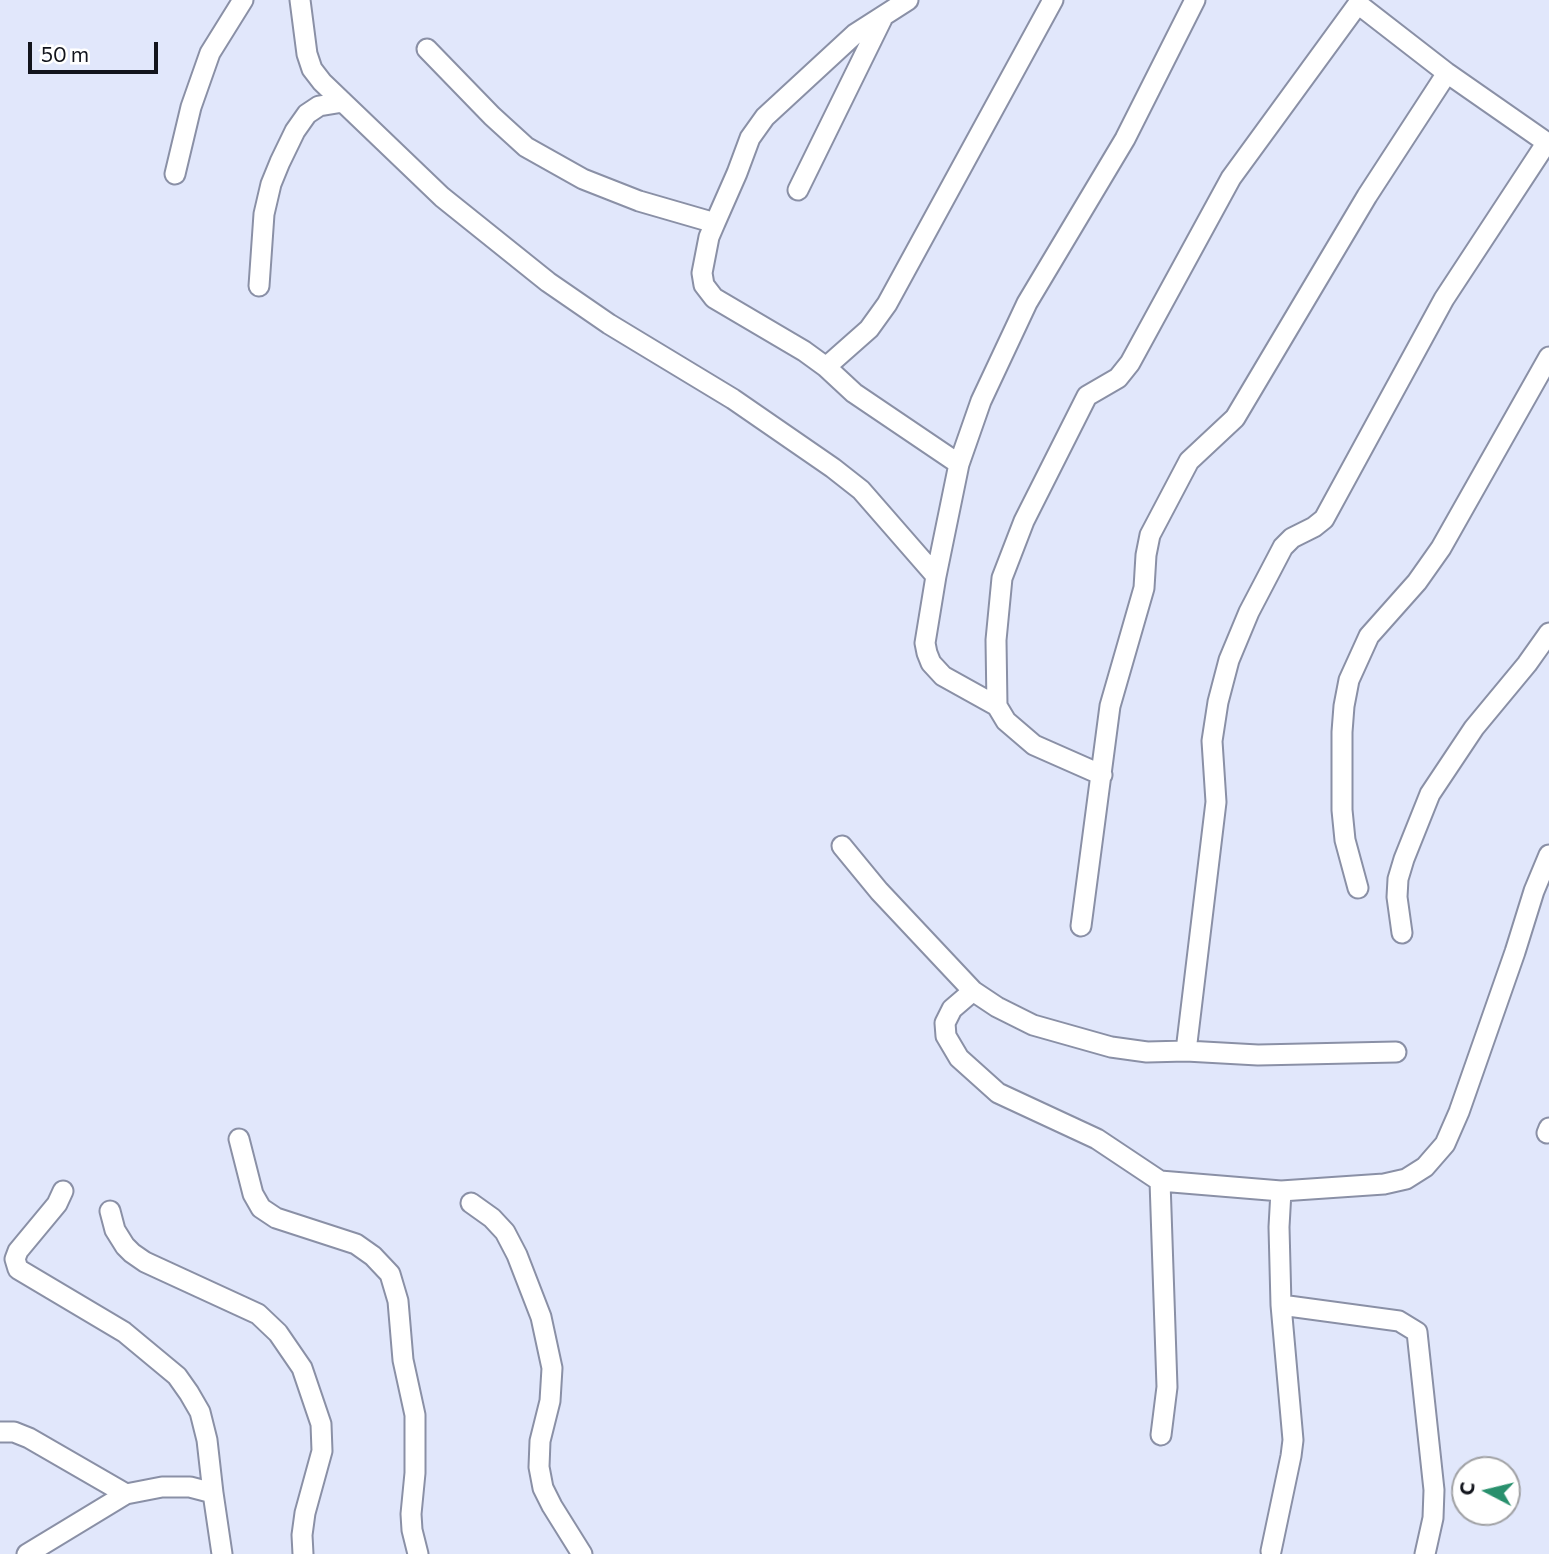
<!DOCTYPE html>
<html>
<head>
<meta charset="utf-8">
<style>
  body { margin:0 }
  #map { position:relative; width:1549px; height:1554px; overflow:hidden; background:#e1e7fb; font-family:Commissioner,sans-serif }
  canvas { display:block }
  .north { position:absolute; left:1451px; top:1456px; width:70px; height:70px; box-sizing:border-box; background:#fff; border:2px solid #a0a1a4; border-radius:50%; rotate:277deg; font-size:19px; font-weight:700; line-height:28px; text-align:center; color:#12141c }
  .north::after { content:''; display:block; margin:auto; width:24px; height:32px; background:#29906d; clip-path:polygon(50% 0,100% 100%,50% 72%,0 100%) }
  .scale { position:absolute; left:28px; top:42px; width:130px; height:32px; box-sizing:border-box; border:4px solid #12141c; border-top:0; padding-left:9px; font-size:21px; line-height:24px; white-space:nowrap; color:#12141c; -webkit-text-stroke:5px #fff; paint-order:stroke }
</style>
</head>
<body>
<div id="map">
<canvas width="1549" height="1554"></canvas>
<div class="north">С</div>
<div class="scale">50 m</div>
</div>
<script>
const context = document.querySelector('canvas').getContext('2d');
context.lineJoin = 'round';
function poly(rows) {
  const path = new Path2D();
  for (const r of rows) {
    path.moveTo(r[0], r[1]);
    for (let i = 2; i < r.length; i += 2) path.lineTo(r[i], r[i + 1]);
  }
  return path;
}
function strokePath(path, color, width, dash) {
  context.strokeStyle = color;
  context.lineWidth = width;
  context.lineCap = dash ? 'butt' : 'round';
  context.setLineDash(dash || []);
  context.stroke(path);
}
const street = poly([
  [300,0,307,54,312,69,322,82,442,197,548,282,609,324,733,399,833,468,861,490,936,576],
  [427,49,492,116,526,147,583,179,639,201,715,223,709,237,702,273,704,285,714,298,804,351,826,367,854,393,959,464],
  [175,174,191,107,210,53,243,0],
  [798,190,882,19],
  [715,223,737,173,750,138,765,117,855,34,908,0],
  [259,286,264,214,271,184,280,162,295,131,307,114,319,106,343,102],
  [826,367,869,329,887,304,1053,0],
  [997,706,943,676,931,663,927,653,925,643,936,576,959,464,981,401,1027,303,1125,139,1195,0],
  [1102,775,1034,745,1006,721,997,706,996,640,1002,578,1024,521,1087,396,1118,378,1130,363,1231,178,1358,4,1447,73,1549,144],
  [842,846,879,891,973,991,997,1007,1033,1025,1111,1047,1147,1052,1186,1051,1258,1055,1396,1052],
  [1358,888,1345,840,1342,810,1342,732,1344,706,1349,680,1369,636,1417,582,1441,548,1549,357],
  [1081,926,1110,706,1144,588,1146,555,1150,535,1189,461,1235,418,1367,196,1447,73],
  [1402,933,1397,897,1398,879,1404,859,1430,794,1474,728,1527,664,1549,633],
  [973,991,952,1009,945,1023,946,1036,959,1058,998,1093,1097,1139,1160,1181,1281,1191,1384,1184,1406,1179,1425,1167,1445,1144,1459,1112,1515,952,1534,891,1549,855],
  [1186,1051,1216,802,1212,741,1218,702,1229,660,1249,612,1283,547,1292,538,1314,527,1324,519,1444,299,1547,142],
  [1547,1133,1549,1128],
  [239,1139,253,1194,261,1208,276,1218,356,1244,373,1256,390,1274,398,1301,403,1360,415,1415,415,1473,411,1514,412,1530,418,1554],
  [1160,1181,1167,1387,1161,1435],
  [63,1191,57,1204,18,1251,15,1259,18,1269,124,1332,177,1376,189,1393,200,1412,207,1440,213,1493],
  [471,1203,492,1218,505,1232,517,1255,541,1317,552,1368,550,1401,540,1441,539,1467,543,1488,552,1506,582,1554],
  [110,1211,115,1230,125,1246,132,1253,145,1262,258,1314,278,1333,302,1368,321,1424,322,1451,305,1513,302,1535,303,1554],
  [1281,1305,1399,1321,1417,1332,1434,1490,1433,1518,1425,1554],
  [0,1432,14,1432,29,1438,126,1494],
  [1271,1551,1291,1456,1293,1440,1281,1305,1279,1227,1281,1191],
  [27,1554,126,1494,162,1487,190,1487,213,1493,222,1554]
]);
strokePath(street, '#8a90a6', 23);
strokePath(street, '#fff', 19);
</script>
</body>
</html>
